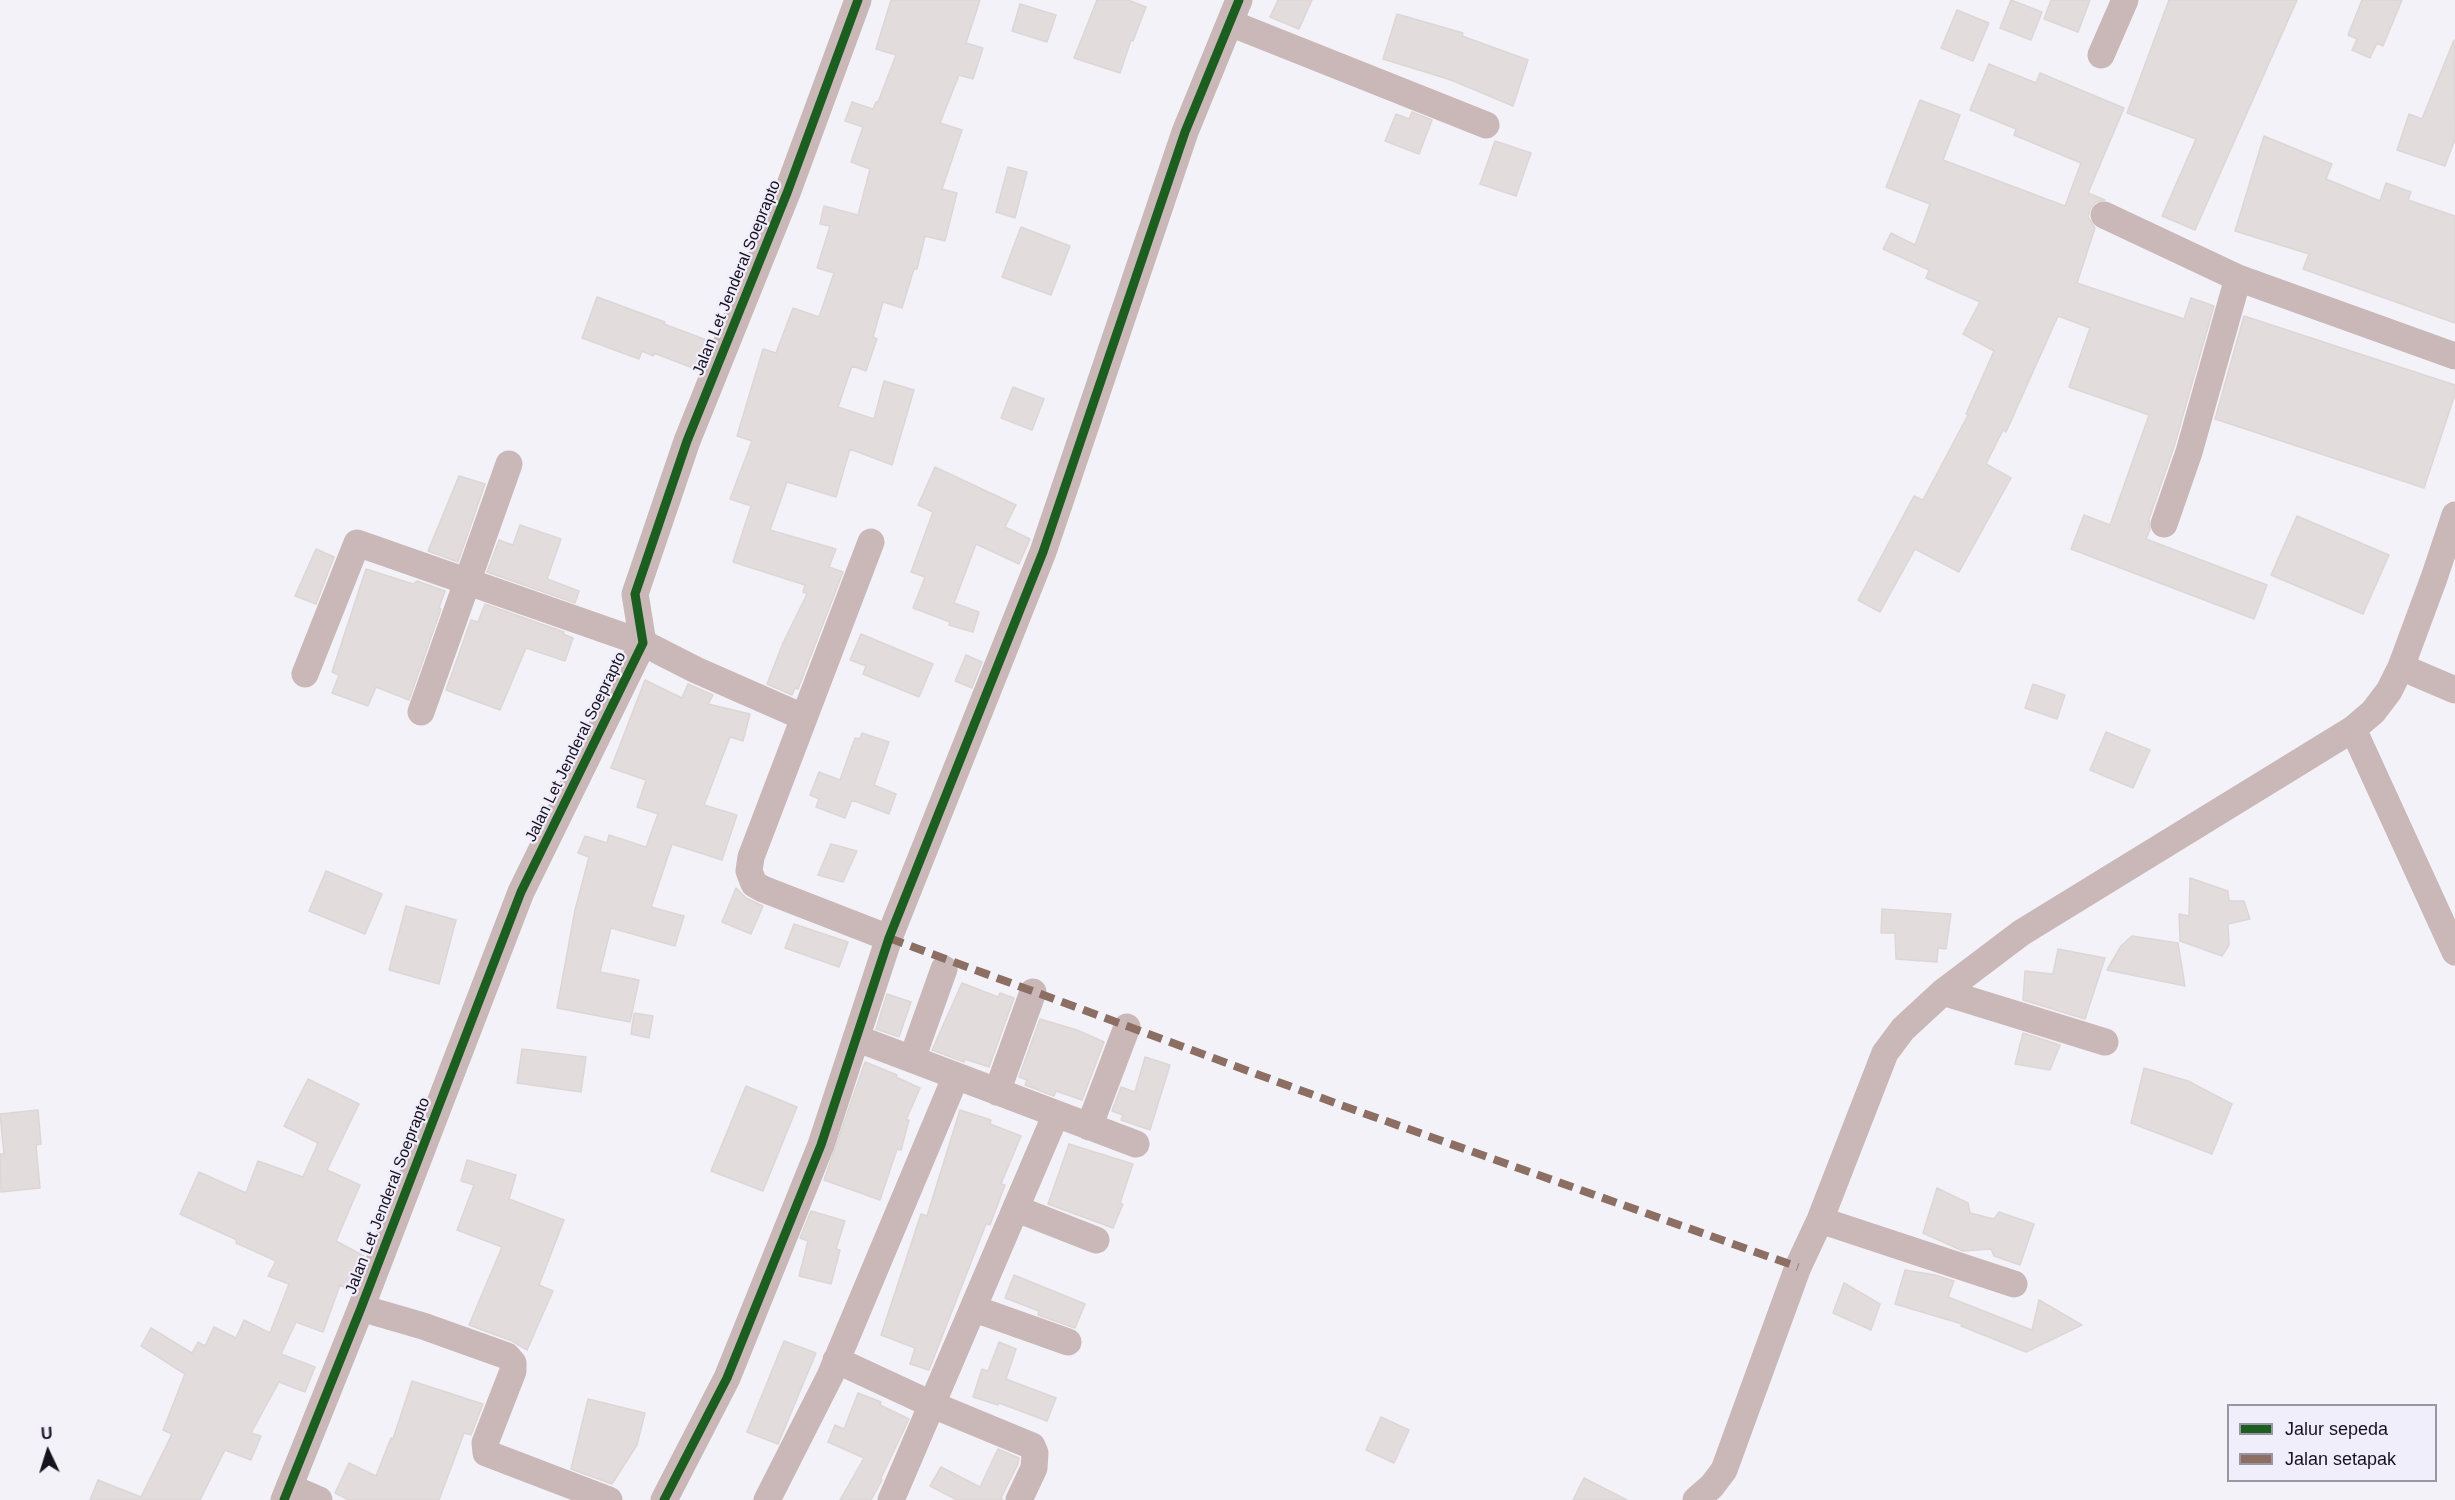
<!DOCTYPE html>
<html>
<head>
<meta charset="utf-8">
<style>
  body { margin:0 }
  #map { position:relative; width:2455px; height:1500px; overflow:hidden; background:#f3f2f8; font-family:Arial,sans-serif }
  canvas { display:block }
  .legend { position:absolute; left:2227px; top:1404px; width:210px; height:78px; box-sizing:border-box; background:#f1eefc; border:2px solid #9996a3; margin:0; padding:8px 10px; list-style:none; font-size:18px; color:#16121e }
  .legend li { display:flex; align-items:center; gap:12px; height:30px }
  .legend b { width:30px; border:2px solid #9996a3 }
  .north { position:absolute; left:18px; top:1422px; width:60px; height:60px; -webkit-text-stroke:4px #f1eefc; paint-order:stroke; rotate:356deg; font-size:16px; font-weight:700; line-height:24px; text-align:center; color:#16121e }
  .north::after { content:''; display:block; margin:auto; width:21px; height:27px; background:#16121e; clip-path:polygon(50% 0,100% 100%,50% 72%,0 100%) }
</style>
</head>
<body>
<div id="map">
<canvas width="2455" height="1500"></canvas>
<ul class="legend">
<li><b style="height:8px;background:#1b5e20"></b>Jalur sepeda</li>
<li><b style="height:8px;background:#8d6e63"></b>Jalan setapak</li>
</ul>
<div class="north">U</div>
</div>
<script>
const context = document.querySelector('canvas').getContext('2d');
context.lineJoin = 'round';
function fillPath(path, color) {
  context.fillStyle = color;
  context.fill(path, 'evenodd');
}
function poly(rows) {
  const path = new Path2D();
  for (const r of rows) {
    path.moveTo(r[0], r[1]);
    for (let i = 2; i < r.length; i += 2) path.lineTo(r[i], r[i + 1]);
  }
  return path;
}
function strokePath(path, color, width, dash) {
  context.strokeStyle = color;
  context.lineWidth = width;
  context.lineCap = dash ? 'butt' : 'round';
  context.setLineDash(dash || []);
  context.stroke(path);
}
function drawText(font, color, halo, rows, align = 'center') {
  context.font = font + ' Arial,sans-serif';
  context.lineWidth = 4.5;
  context.setLineDash([]);
  context.textBaseline = 'middle';
  context.strokeStyle = halo;
  context.fillStyle = color;
  for (const [text, x, y, turn = 0] of rows) {
    context.save();
    context.translate(x, y);
    context.rotate((+turn || 0) * Math.PI / 180);
    context.textAlign = isNaN(turn) ? turn : align;
    if (halo) context.strokeText(text, 0, 0);
    context.fillText(text, 0, 0);
    context.restore();
  }
}
const building = poly([
  [891,0,980,0,966,43,983,48,973,79,959,75,940,123,962,130,942,189,957,193,945,241,925,236,917,269,914,269,902,308,883,302,873,337,877,339,866,371,852,366,838,407,874,419,884,381,914,390,892,465,850,449,836,497,787,482,770,530,836,549,829,567,843,572,798,689,795,688,792,695,767,684,783,643,807,594,803,592,805,585,733,562,751,506,730,499,752,441,737,436,763,349,776,353,793,308,819,317,834,273,817,268,830,226,820,224,824,206,858,215,870,169,851,162,863,127,845,121,852,102,873,109,876,102,878,102,896,55,876,49,891,0],
  [1097,0,1128,0,1146,7,1133,41,1131,40,1120,73,1074,58,1097,0],
  [1278,0,1312,0,1299,29,1270,17,1278,0],
  [2011,0,2042,12,2031,40,2000,28,2011,0],
  [2051,0,2090,0,2078,32,2044,19,2051,0],
  [2169,0,2297,0,2195,230,2162,216,2196,139,2127,113,2169,0],
  [2362,0,2402,0,2383,46,2377,43,2370,58,2352,50,2357,39,2348,35,2362,0],
  [1020,4,1056,15,1047,42,1012,31,1020,4],
  [1957,10,1989,23,1973,61,1941,48,1957,10],
  [1397,14,1463,33,1462,36,1528,60,1513,106,1451,80,1383,59,1397,14],
  [2454,40,2455,139,2445,166,2397,150,2409,114,2422,119,2454,40],
  [1989,64,2036,83,2040,73,2124,108,2088,193,2105,200,2096,202,2090,209,2088,217,2095,228,2077,283,2184,319,2191,298,2214,306,2174,447,2149,519,2150,530,2146,539,2267,585,2254,619,2071,549,2084,515,2110,525,2149,415,2069,387,2090,328,2058,316,2006,432,2003,430,1986,464,2011,478,1959,572,1915,549,1880,612,1858,600,1914,496,1923,500,1968,415,1966,414,1994,351,1963,334,1980,302,1926,278,1929,270,1883,249,1891,233,1915,245,1930,204,1886,187,1920,100,1960,115,1943,160,2065,206,2081,163,2014,135,2016,129,1970,110,1989,64],
  [1412,112,1432,120,1419,154,1385,141,1396,114,1409,119,1412,112],
  [2264,136,2332,164,2326,179,2380,201,2386,183,2411,192,2408,200,2455,216,2455,323,2303,269,2309,254,2235,231,2264,136],
  [1495,141,1531,153,1516,196,1480,184,1495,141],
  [1008,167,1027,172,1015,218,996,212,1008,167],
  [1021,227,1070,246,1051,295,1002,277,1021,227],
  [597,297,665,322,664,324,709,341,698,370,654,353,653,356,642,351,639,359,582,338,597,297],
  [2244,316,2455,385,2455,394,2424,488,2215,419,2244,316],
  [1013,387,1044,399,1032,430,1001,418,1013,387],
  [935,467,1016,505,1005,527,1030,539,1019,564,976,544,954,603,979,612,973,632,949,625,950,622,913,608,925,577,911,572,933,512,918,505,935,467],
  [459,476,485,484,458,562,428,551,459,476],
  [2297,516,2389,555,2363,614,2271,575,2297,516],
  [520,525,561,539,547,579,579,591,575,603,487,572,499,540,513,545,520,525],
  [316,549,334,557,316,604,295,596,316,549],
  [366,569,413,584,417,581,445,591,439,608,441,609,409,700,376,687,368,706,332,693,339,675,332,672,366,569],
  [485,604,564,632,563,634,573,638,565,661,526,648,500,710,446,690,471,620,478,622,485,604],
  [861,634,933,664,919,697,863,674,866,666,850,660,861,634],
  [966,655,982,662,972,688,955,681,966,655],
  [645,680,682,698,688,684,713,695,708,704,750,714,743,741,730,737,704,805,737,815,722,860,672,844,651,907,684,916,675,946,611,928,600,972,639,980,630,1022,557,1008,575,910,589,857,578,853,585,836,607,843,609,835,646,847,658,814,637,807,646,780,611,768,645,680],
  [2033,684,2065,695,2057,719,2025,708,2033,684],
  [2106,732,2150,750,2133,788,2090,770,2106,732],
  [862,733,889,742,874,785,896,794,889,814,852,800,845,818,816,807,819,799,810,795,819,772,840,780,855,738,860,739,862,733],
  [831,844,857,851,843,882,818,875,831,844],
  [326,871,382,894,365,934,309,911,326,871],
  [2190,878,2228,891,2229,901,2244,901,2250,919,2228,924,2229,945,2222,956,2180,941,2179,914,2189,916,2190,878],
  [736,888,746,898,763,906,751,934,722,922,736,888],
  [406,906,456,920,439,984,389,970,406,906],
  [1882,909,1951,914,1946,949,1938,948,1937,962,1896,959,1895,933,1881,933,1882,909],
  [794,924,848,942,839,967,785,948,794,924],
  [2132,936,2178,943,2185,986,2107,970,2121,946,2132,936],
  [2058,949,2105,958,2085,1019,2023,1000,2025,971,2053,974,2058,949],
  [962,983,998,997,1000,993,1014,998,989,1067,965,1059,964,1062,932,1050,962,983],
  [887,994,911,1002,899,1037,876,1029,887,994],
  [634,1013,653,1016,649,1038,631,1034,634,1013],
  [1040,1019,1077,1030,1104,1042,1082,1100,1056,1091,1054,1096,1025,1085,1027,1080,1019,1077,1040,1019],
  [2023,1033,2060,1045,2050,1070,2015,1064,2023,1033],
  [522,1049,586,1057,581,1092,517,1083,522,1049],
  [1145,1057,1170,1065,1150,1130,1121,1120,1123,1115,1112,1111,1121,1087,1135,1092,1145,1057],
  [865,1062,897,1075,896,1077,920,1088,906,1120,909,1120,901,1150,897,1149,880,1200,824,1180,865,1062],
  [2144,1068,2188,1081,2232,1104,2212,1154,2131,1123,2144,1068],
  [308,1079,359,1104,327,1170,360,1185,336,1241,364,1256,348,1289,340,1285,323,1332,296,1322,281,1354,315,1367,305,1392,279,1382,251,1433,261,1436,251,1460,225,1450,200,1500,90,1500,98,1480,141,1497,172,1434,163,1430,185,1374,141,1346,151,1328,192,1353,198,1342,205,1346,214,1327,236,1338,244,1320,270,1333,289,1284,268,1276,276,1261,236,1243,237,1240,180,1214,199,1172,246,1193,258,1161,303,1177,318,1143,284,1126,308,1079],
  [746,1086,797,1107,763,1191,711,1171,746,1086],
  [38,1110,41,1144,36,1145,40,1188,1,1192,0,1154,4,1154,0,1114,38,1110],
  [960,1110,991,1120,990,1124,1021,1136,1001,1184,1005,1185,990,1225,986,1224,929,1370,910,1364,915,1348,881,1335,921,1214,927,1216,960,1110],
  [1069,1144,1133,1164,1120,1203,1123,1204,1113,1228,1048,1204,1069,1144],
  [467,1160,516,1175,509,1199,564,1220,539,1285,553,1291,527,1350,512,1341,469,1325,502,1247,457,1230,474,1185,461,1181,467,1160],
  [1937,1188,1968,1203,1970,1213,1994,1219,1999,1212,2034,1224,2020,1265,1994,1256,1991,1249,1963,1251,1923,1233,1937,1188],
  [811,1211,845,1221,836,1249,840,1250,831,1284,799,1276,808,1241,800,1238,811,1211],
  [1905,1270,1935,1275,1954,1281,1948,1297,2032,1330,2039,1300,2082,1325,2026,1352,1961,1326,1962,1324,1895,1304,1905,1270],
  [1014,1275,1085,1304,1075,1328,1038,1315,1039,1311,1005,1298,1014,1275],
  [1844,1283,1880,1304,1871,1330,1833,1313,1844,1283],
  [784,1341,816,1353,778,1444,747,1432,784,1341],
  [999,1342,1016,1349,1006,1379,1056,1398,1047,1421,999,1403,998,1405,973,1397,982,1369,988,1371,999,1342],
  [412,1381,483,1404,471,1435,464,1433,439,1500,349,1500,335,1493,349,1463,376,1476,391,1438,393,1439,412,1381],
  [858,1393,881,1402,880,1405,909,1419,881,1478,882,1480,871,1500,840,1500,864,1458,828,1442,835,1425,844,1429,858,1393],
  [588,1399,645,1413,637,1445,612,1484,571,1469,588,1399],
  [1381,1417,1409,1430,1394,1463,1366,1450,1381,1417],
  [998,1449,1019,1458,1018,1464,1001,1498,1003,1500,957,1500,930,1486,941,1467,980,1487,998,1449],
  [1584,1478,1627,1500,1573,1500,1584,1478]
]);
fillPath(building, '#e3dcdc');
strokePath(building, '#ded6d6', 1.5);
strokePath(poly([
  [1230,23,1486,125],
  [2101,55,2125,0],
  [2104,215,2238,278,2455,356],
  [2164,524,2189,452,2238,278],
  [871,542,751,857,749,871,754,884,763,889,889,938],
  [2401,667,2455,690],
  [305,674,357,543,643,643,696,670,803,717],
  [421,712,509,464],
  [2353,729,2455,952],
  [1943,992,2105,1042],
  [856,1038,1136,1144],
  [912,1059,944,969],
  [997,1092,1033,992],
  [1089,1127,1127,1027],
  [1017,1209,1096,1240],
  [1820,1220,2014,1284],
  [361,1308,423,1326,507,1356,513,1363,513,1371,485,1443,486,1453,609,1500],
  [975,1309,1068,1342],
  [836,1360,933,1405,1032,1446,1035,1453,1034,1468,1019,1500],
  [289,1487,319,1500],
  [284,1500,361,1308,521,892,643,643,635,594,687,441,787,193,858,0],
  [664,1500,727,1378,821,1145,889,938,1043,552,1185,132,1239,0],
  [767,1500,830,1376,956,1076],
  [891,1500,1056,1114],
  [1696,1500,1712,1486,1724,1470,1798,1267,1820,1220,1885,1053,1903,1029,1943,992,2021,933,2353,729,2373,712,2389,691,2401,667,2434,578,2455,515]
]), '#cab7b8', 27);
strokePath(poly([
  [889,938,1335,1103,1798,1267]
]), '#8d6e63', 8, [15, 8]);
strokePath(poly([
  [284,1500,361,1308,521,892,643,643,635,594,687,441,787,193,858,0],
  [664,1500,727,1378,821,1145,889,938,1043,552,1185,132,1239,0]
]), '#1b5e20', 9);
drawText('16px', '#16121e', '#f1eefc', [
  ["Jalan Let Jenderal Soeprapto",737,278,-68],
  ["Jalan Let Jenderal Soeprapto",576,747,-64],
  ["Jalan Let Jenderal Soeprapto",388,1196,-69]
]);
</script>
</body>
</html>
